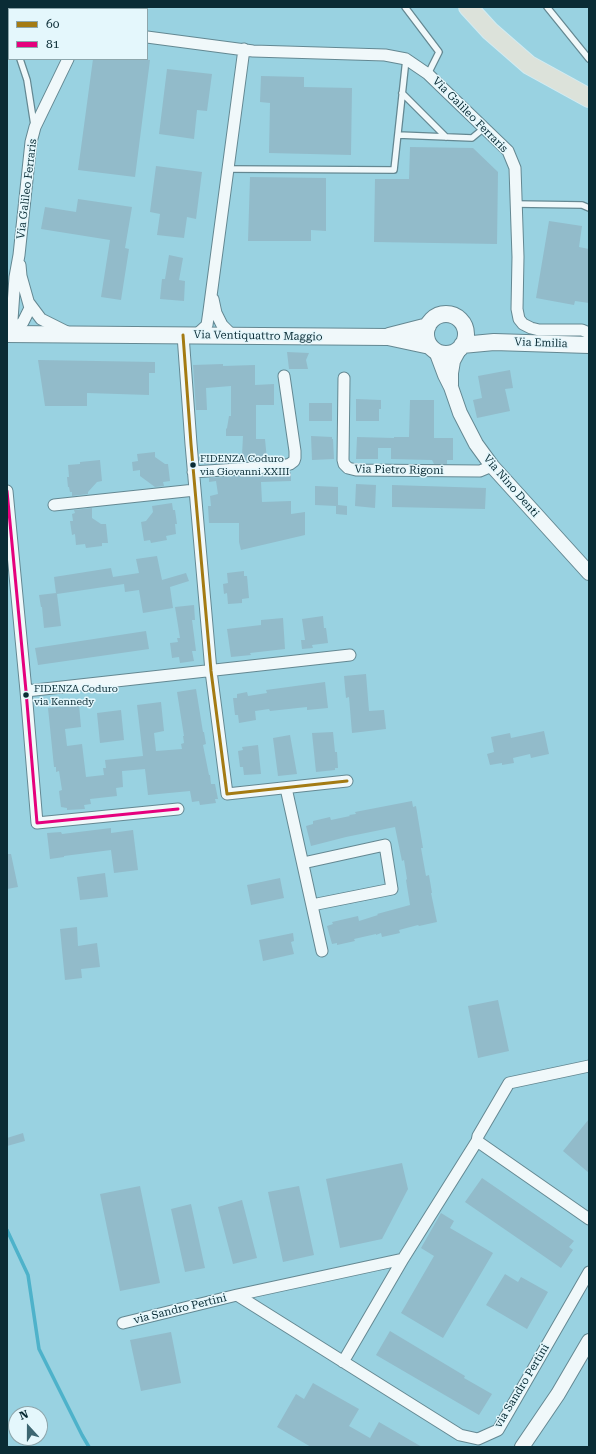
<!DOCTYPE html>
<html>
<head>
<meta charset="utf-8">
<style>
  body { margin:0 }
  #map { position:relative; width:596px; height:1454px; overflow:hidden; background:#99d2e1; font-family:"Roboto Serif",serif }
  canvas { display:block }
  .frame { position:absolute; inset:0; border:8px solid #0a2c35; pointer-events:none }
  .legend { position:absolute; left:8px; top:8px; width:140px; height:52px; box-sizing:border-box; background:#e4f7fc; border:1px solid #8da6ac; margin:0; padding:5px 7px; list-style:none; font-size:12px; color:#0a2c35 }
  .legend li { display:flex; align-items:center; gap:8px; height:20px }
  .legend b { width:20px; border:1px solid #8da6ac }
  .north { position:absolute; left:8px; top:1406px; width:40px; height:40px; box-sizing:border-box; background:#e4f7fc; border:1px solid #8da6ac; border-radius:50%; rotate:339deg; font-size:11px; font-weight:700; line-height:16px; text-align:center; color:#0a2c35 }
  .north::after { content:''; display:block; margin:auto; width:14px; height:18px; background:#3c6671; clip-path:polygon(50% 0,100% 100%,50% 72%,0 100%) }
</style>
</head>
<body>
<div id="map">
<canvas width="596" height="1454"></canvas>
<div class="frame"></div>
<ul class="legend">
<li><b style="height:5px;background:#a47b13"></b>60</li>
<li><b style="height:5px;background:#e5007d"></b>81</li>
</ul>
<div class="north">N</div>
</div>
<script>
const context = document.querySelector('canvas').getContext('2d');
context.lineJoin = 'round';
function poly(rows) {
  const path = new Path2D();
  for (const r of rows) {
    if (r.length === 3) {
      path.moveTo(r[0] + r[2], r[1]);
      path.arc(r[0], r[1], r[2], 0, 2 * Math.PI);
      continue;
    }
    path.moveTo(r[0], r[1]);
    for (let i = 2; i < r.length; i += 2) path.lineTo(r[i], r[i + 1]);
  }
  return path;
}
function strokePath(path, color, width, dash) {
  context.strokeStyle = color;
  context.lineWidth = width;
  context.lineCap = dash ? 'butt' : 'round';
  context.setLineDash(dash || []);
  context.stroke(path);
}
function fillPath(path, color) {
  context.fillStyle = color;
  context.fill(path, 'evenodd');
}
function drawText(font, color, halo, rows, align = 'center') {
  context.font = font + ' "Roboto Serif",serif';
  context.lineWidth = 3;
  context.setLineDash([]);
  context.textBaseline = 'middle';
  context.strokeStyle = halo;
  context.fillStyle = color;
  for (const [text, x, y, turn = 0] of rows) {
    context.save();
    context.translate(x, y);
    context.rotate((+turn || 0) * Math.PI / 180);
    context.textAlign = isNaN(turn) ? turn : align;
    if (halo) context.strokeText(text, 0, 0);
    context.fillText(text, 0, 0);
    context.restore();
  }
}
strokePath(poly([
  [7,1230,28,1275,39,1349,82,1435,89,1447]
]), '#4eb2ca', 3.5);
fillPath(poly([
  [93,59,139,59,150,60,135,177,78,170],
  [167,69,212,74,207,111,197,110,194,139,159,134],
  [261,76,304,77,304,87,352,88,351,155,269,153,270,103,260,102],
  [410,147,473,148,498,172,497,244,374,242,375,179,409,179],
  [156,166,202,172,196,219,187,217,184,238,157,235,160,214,150,212],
  [250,177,326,178,326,231,311,230,311,241,248,241],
  [78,199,132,207,125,248,129,249,121,300,101,297,110,240,41,229,45,207,76,212],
  [549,221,582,226,579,247,589,249,589,303,575,301,574,305,536,298],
  [169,255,183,258,179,280,185,281,184,301,160,299,162,279,165,279],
  [287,352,309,353,306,360,308,369,289,369],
  [38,360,155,362,155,373,149,373,149,395,87,393,87,406,45,406],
  [223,364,223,366,255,365,255,385,274,384,274,405,256,405,256,439,265,439,267,460,204,464,203,459,242,455,243,436,226,436,226,429,227,428,229,416,231,416,231,386,206,388,207,410,196,410,193,365],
  [510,370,513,388,505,389,510,411,477,418,473,400,482,398,478,376],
  [356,399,381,400,381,409,379,409,379,421,356,421],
  [410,400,434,400,434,438,453,438,453,460,447,460,447,464,434,464,432,460,391,459,391,448,378,448,378,459,356,459,357,437,394,438,394,437,409,437],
  [309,403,332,403,332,421,309,421],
  [311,436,332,437,332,439,333,439,334,459,312,460],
  [155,452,155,457,165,464,168,464,170,481,163,482,164,486,155,487,140,476,140,470,133,471,132,462,138,461,137,454],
  [100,460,102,481,97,482,88,492,88,494,72,496,72,492,70,492,69,487,68,487,67,477,69,477,68,465,80,464,80,462],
  [291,472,291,481,261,482,262,502,291,501,291,514,305,512,305,535,241,550,239,542,239,523,209,523,208,506,211,506,210,496,218,494,216,481,209,482,209,478],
  [356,484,376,485,375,508,355,506],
  [392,485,486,488,485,509,392,507],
  [315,486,338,487,338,505,347,506,347,515,336,514,336,506,315,505],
  [172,503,173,510,175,510,177,524,175,524,176,534,166,536,167,540,151,543,150,540,144,541,141,522,146,521,153,512,152,506],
  [92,508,92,518,101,524,106,524,108,543,102,543,102,546,86,548,85,544,76,545,75,534,72,535,70,521,73,521,72,514,75,513,74,510],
  [157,556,162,580,186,573,189,581,170,587,173,608,143,613,139,590,125,592,124,584,57,594,61,626,44,628,42,607,41,607,39,595,56,593,54,577,111,568,113,577,139,573,136,559],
  [244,571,244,576,247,576,249,598,242,599,242,603,228,604,227,593,224,594,223,584,228,583,227,573],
  [194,605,195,620,192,620,196,651,192,651,194,661,180,663,179,657,172,658,170,643,178,642,177,638,180,638,175,607],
  [323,616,324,628,326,628,328,643,312,645,313,648,302,649,301,640,305,640,302,619],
  [283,618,285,649,250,653,251,655,231,657,227,629,261,625,261,620],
  [146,631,149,649,38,665,35,648],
  [366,674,369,711,384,710,386,729,352,733,349,697,346,698,344,676],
  [325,682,328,708,307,710,307,707,270,711,269,709,255,711,256,720,239,723,238,715,235,715,233,698,237,698,237,694,247,692,248,696,267,693,266,690],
  [196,689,203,732,204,732,206,744,203,745,209,775,210,775,211,784,215,784,218,799,215,799,216,803,200,805,199,801,192,802,190,791,148,795,145,769,122,771,123,787,116,788,117,796,90,799,91,804,84,805,85,809,67,810,67,808,61,807,59,791,62,790,59,771,56,772,56,767,54,767,48,708,79,705,81,727,65,729,67,746,82,744,86,777,104,775,103,768,106,768,105,760,143,756,137,705,161,702,164,731,154,733,156,751,182,749,181,744,184,743,183,736,184,736,177,692],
  [121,710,124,740,100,743,97,713],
  [544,731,549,754,531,758,530,754,513,758,514,763,502,765,502,763,490,765,487,754,494,752,491,737,510,733,511,738],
  [333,732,335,752,337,752,338,768,335,768,335,770,316,772,312,733],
  [290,735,297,774,278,776,273,738],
  [258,745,261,774,244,775,243,767,240,767,238,751,243,750,242,747],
  [412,801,413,807,416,806,423,848,421,848,426,876,429,875,432,893,431,893,437,922,419,926,418,925,399,930,400,933,382,937,381,933,376,935,376,934,354,939,355,941,337,945,337,943,332,944,327,926,333,924,332,922,358,916,359,921,378,915,377,914,410,905,406,880,407,879,404,860,402,861,395,827,346,837,311,846,306,826,313,824,313,821,330,817,331,820,350,816,349,815,356,814,355,812],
  [111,828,111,833,133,830,138,870,114,873,111,850,64,856,64,857,50,859,47,833,61,832,62,834],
  [7,854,11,854,18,887,7,889],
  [105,873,108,897,80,900,77,877],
  [280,878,284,898,251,905,247,885],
  [77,927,78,946,97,943,100,967,81,969,82,978,65,980,60,929],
  [293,933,294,941,291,942,294,954,263,961,259,940],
  [498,1000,509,1051,478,1058,468,1006],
  [589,1119,589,1173,563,1151],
  [23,1133,25,1141,7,1146,7,1138],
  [402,1163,408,1189,382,1239,340,1248,326,1179],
  [482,1178,574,1241,569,1247,573,1250,561,1268,465,1202],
  [140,1186,160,1283,120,1291,100,1194],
  [299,1186,314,1255,283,1262,268,1192],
  [242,1200,257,1258,233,1264,218,1207],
  [191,1204,205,1268,185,1272,171,1209],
  [441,1213,454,1221,450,1228,493,1253,443,1338,401,1313,434,1256,421,1248],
  [505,1274,518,1282,521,1277,548,1292,527,1329,486,1305],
  [390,1331,465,1376,464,1378,492,1394,479,1415,376,1355],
  [171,1332,181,1383,141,1391,130,1340],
  [313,1383,359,1409,349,1426,370,1438,379,1422,422,1447,311,1447,277,1427,296,1394,304,1399]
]), '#92bbca');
const service = poly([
  [405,7,439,52,428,74],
  [547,7,589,59],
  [7,21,9,27],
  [20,59,27,80,34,125],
  [402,93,446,137],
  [398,135,472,138,484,128],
  [228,169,394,170,406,59],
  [516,204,582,205,589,208]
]);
const minor = poly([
  [147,37,253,51,385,55,406,59,428,74,508,151,515,168,518,257,517,309,519,319,523,324,531,328,539,330,582,330,589,333],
  [213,299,216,313,222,325,233,336],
  [29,303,41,319,69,333],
  [11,334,15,277,19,255,31,142,35,127,68,59],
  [11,334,23,322,30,308,21,276,20,265],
  [183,335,191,444,211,671,227,794,347,781],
  [196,335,207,325,209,311,244,49],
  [344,378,343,460,344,464,348,468,356,470,480,471,492,466],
  [193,472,282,466,290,464,294,461,295,458,295,451,284,376],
  [7,491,26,691,37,823,178,809],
  [54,505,195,490],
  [26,691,350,655],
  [286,788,322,951],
  [303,863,385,845,392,889,312,905],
  [477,1141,478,1136,509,1083,589,1066],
  [237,1295,460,1435,478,1439,498,1430,589,1272],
  [123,1323,237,1295,403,1259,477,1141,589,1219],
  [343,1362,403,1259]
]);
const tertiary = poly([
  [436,351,445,375,451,387,460,413,476,444,492,466,589,573],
  [451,385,451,373,453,361,460,348],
  [522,1447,558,1394,589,1341]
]);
const secondary = poly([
  [446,334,20],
  [7,334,388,337,430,346],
  [389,336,428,326],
  [462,345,494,342,589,345]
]);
const primary = poly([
  [468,7,490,31,529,65,589,98]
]);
strokePath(service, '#648892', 8);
strokePath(minor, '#648892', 13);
strokePath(tertiary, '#648892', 16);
strokePath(secondary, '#648892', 18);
strokePath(primary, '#d1ebf2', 20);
strokePath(service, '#f0f8fa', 5.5);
strokePath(minor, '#f0f8fa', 11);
strokePath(tertiary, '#f0f8fa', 14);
strokePath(secondary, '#f0f8fa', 16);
strokePath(primary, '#dce2da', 18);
strokePath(poly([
  [183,335,191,444,211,671,227,794,347,781]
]), '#a47b13', 3);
strokePath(poly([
  [7,491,26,691,37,823,178,809]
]), '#e5007d', 3);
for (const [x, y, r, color] of [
  [193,465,3.5,"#0a2c35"],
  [26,695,3.5,"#0a2c35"]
]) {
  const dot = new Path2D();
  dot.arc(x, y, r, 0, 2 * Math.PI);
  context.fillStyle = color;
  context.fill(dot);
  strokePath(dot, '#e4f7fc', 1.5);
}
drawText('10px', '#0a2c35', '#e4f7fc', [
  ["FIDENZA Coduro",200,459],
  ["via Giovanni XXIII",200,472],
  ["FIDENZA Coduro",34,689],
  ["via Kennedy",34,702]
], 'left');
drawText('11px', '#0a2c35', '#e4f7fc', [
  ["Via Galileo Ferraris",470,115,45],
  ["Via Galileo Ferraris",27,189,-83],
  ["Via Ventiquattro Maggio",258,336,1],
  ["Via Emilia",541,343,2],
  ["Via Pietro Rigoni",399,470,1],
  ["Via Nino Denti",511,486,49],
  ["via Sandro Pertini",180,1309,-14],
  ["via Sandro Pertini",522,1386,-59]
]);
</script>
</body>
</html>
